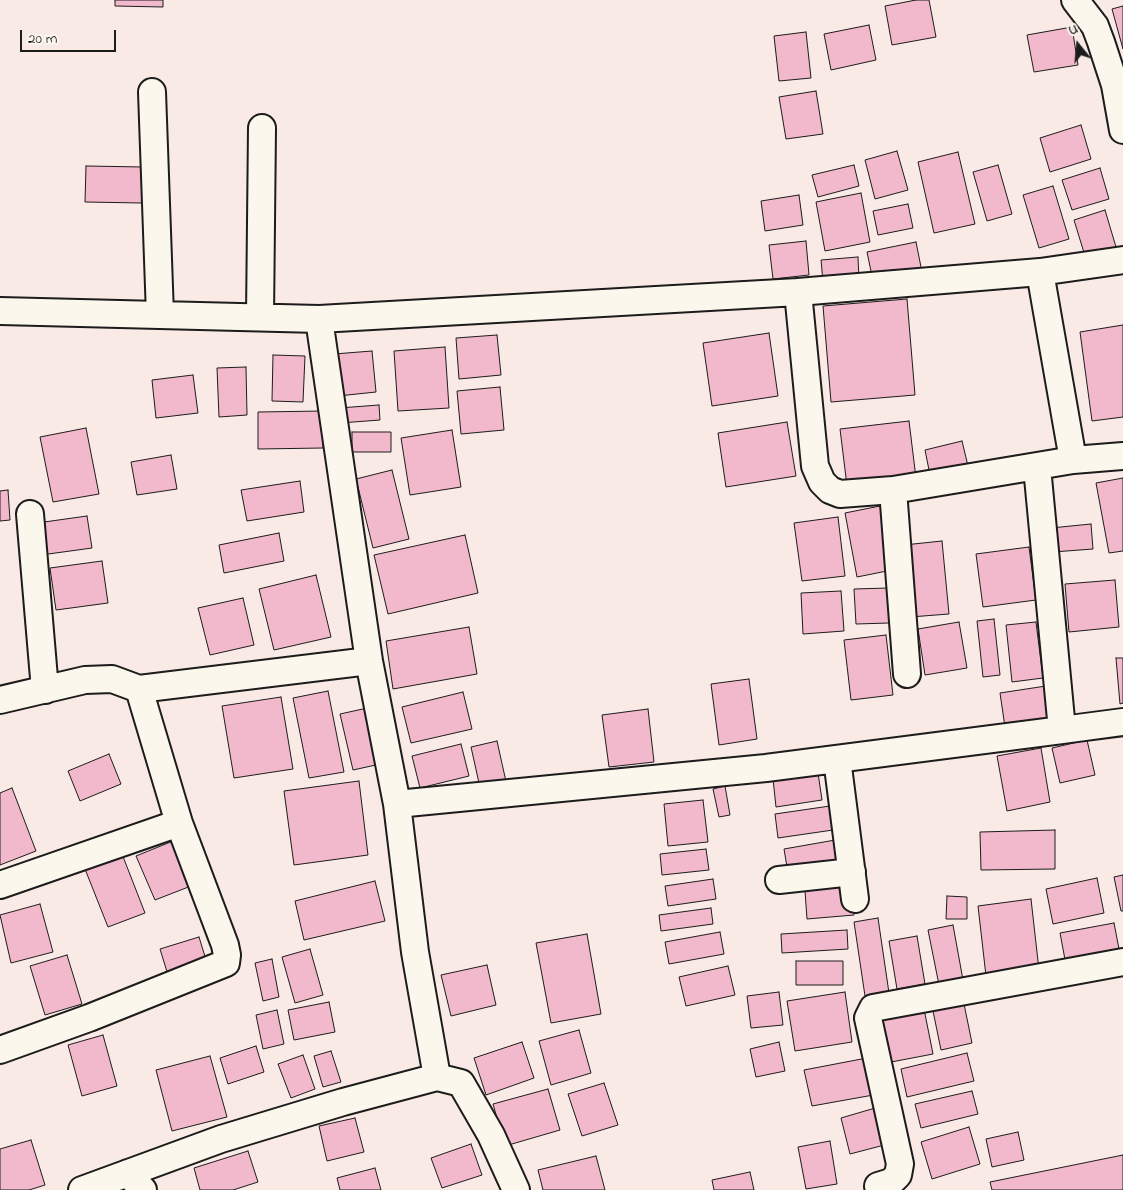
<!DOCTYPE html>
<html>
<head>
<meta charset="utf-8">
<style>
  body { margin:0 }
  #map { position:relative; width:1123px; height:1190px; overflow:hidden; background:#f9eae5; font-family:"Indie Flower",sans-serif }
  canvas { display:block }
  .north { position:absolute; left:1053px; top:20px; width:50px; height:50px; -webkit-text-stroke:4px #fbf7ec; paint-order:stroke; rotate:343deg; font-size:14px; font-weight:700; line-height:20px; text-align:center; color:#1c1c1c }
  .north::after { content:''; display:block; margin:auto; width:18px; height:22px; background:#1c1c1c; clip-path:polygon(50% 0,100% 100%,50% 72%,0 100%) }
  .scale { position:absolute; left:20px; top:30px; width:96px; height:22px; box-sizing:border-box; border:2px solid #1c1c1c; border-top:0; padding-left:6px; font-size:15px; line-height:18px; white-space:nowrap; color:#1c1c1c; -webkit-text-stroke:4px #fbf7ec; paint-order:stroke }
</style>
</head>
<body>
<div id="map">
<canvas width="1123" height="1190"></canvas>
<div class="north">U</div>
<div class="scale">20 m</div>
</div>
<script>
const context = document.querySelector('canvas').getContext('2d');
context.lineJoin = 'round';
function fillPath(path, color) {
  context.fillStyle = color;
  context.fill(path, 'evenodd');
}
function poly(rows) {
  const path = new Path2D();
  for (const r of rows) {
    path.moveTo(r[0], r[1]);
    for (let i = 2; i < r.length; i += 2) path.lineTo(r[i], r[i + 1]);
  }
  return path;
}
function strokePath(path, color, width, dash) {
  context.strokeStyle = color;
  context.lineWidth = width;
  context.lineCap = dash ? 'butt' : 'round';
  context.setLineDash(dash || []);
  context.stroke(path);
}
const building = poly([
  [115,0,163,0,163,7,115,6,115,0],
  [916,0,929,0,936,37,892,45,885,6,916,0],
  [1123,6,1123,49,1112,9,1123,6],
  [869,25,876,60,831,70,824,34,869,25],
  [1072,27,1078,65,1034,72,1027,35,1072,27],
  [806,32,811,78,779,81,774,36,806,32],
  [816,91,823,134,786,139,779,97,816,91],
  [1081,125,1091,159,1050,172,1040,138,1081,125],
  [897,151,908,190,875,199,865,160,897,151],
  [958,152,975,224,934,233,918,162,958,152],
  [854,165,859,186,818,197,812,175,854,165],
  [998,165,1012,214,987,221,973,172,998,165],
  [86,166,143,167,142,203,85,202,86,166],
  [1100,168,1109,199,1072,210,1062,180,1100,168],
  [1053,186,1069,239,1039,248,1023,195,1053,186],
  [861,193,870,242,825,251,816,202,861,193],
  [799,195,803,225,765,231,761,201,799,195],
  [908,204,913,228,878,235,873,211,908,204],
  [1105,210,1116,247,1085,256,1074,220,1105,210],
  [806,241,809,275,773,279,769,245,806,241],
  [916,242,922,272,873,281,867,252,916,242],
  [858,257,859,280,823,282,821,260,858,257],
  [907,299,915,395,831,402,823,306,907,299],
  [1123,325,1123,417,1092,421,1080,332,1123,325],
  [769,333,778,396,712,406,703,343,769,333],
  [497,335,501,375,459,379,456,338,497,335],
  [445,347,449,408,398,411,394,351,445,347],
  [372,351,376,392,338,396,334,354,372,351],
  [273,355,305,356,303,402,272,401,273,355],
  [246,367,247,415,219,417,217,368,246,367],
  [193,375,198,413,156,418,152,380,193,375],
  [500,387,504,430,461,434,457,391,500,387],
  [379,405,380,420,340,423,339,408,379,405],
  [323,411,323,448,258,449,258,412,323,411],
  [909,421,916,478,847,486,840,429,909,421],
  [787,422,796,476,726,487,718,433,787,422],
  [86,428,99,494,53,502,40,437,86,428],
  [452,430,461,487,410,495,401,438,452,430],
  [352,432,391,432,391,452,352,452,352,432],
  [962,441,968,466,930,475,925,450,962,441],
  [171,455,177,489,137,495,131,462,171,455],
  [392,470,409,539,373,548,356,479,392,470],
  [1123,478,1123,551,1109,553,1096,483,1123,478],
  [300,481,304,512,247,521,241,490,300,481],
  [8,490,10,520,0,521,0,491,8,490],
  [880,506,892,570,857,577,845,513,880,506],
  [87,516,92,548,41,555,37,523,87,516],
  [838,517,845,576,802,581,794,523,838,517],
  [1091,524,1093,549,1053,552,1051,528,1091,524],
  [279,533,284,561,224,573,219,545,279,533],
  [465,535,478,593,388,614,374,555,465,535],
  [942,541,949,614,910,617,904,545,942,541],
  [1029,547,1036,600,983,607,976,554,1029,547],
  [102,561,108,603,56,610,50,568,102,561],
  [316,575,331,637,274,650,259,589,316,575],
  [1115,580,1119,627,1069,632,1065,584,1115,580],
  [888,588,889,623,856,624,854,589,888,588],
  [841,591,844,631,803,634,801,593,841,591],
  [243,598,254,645,210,655,198,608,243,598],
  [994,619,1000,675,983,677,977,621,994,619],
  [959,622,967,668,925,675,918,629,959,622],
  [1036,622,1043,678,1012,682,1006,625,1036,622],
  [469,627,477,674,393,689,386,641,469,627],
  [886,635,893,695,851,700,844,640,886,635],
  [1116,658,1123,658,1123,703,1120,704,1116,658],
  [749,679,757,739,719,745,711,684,749,679],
  [1046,686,1052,727,1006,734,1000,693,1046,686],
  [328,691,344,772,309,778,293,698,328,691],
  [463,692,472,729,411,743,402,707,463,692],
  [281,697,293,769,234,778,222,706,281,697],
  [372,707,385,763,353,770,340,714,372,707],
  [648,709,654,762,609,767,602,715,648,709],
  [1087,740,1095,775,1060,783,1052,748,1087,740],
  [497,741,507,786,481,792,471,747,497,741],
  [461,744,469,776,420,788,412,756,461,744],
  [1041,748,1050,802,1007,811,997,756,1041,748],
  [109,754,121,784,80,801,68,771,109,754],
  [818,773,822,800,776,807,773,779,818,773],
  [359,781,368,855,294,865,284,791,359,781],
  [725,786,730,815,719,817,713,789,725,786],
  [12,788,36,851,0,865,0,793,12,788],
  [703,800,708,842,668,846,664,804,703,800],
  [830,806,833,830,778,838,775,814,830,806],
  [1055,830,1055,869,981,870,980,832,1055,830],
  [841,839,845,863,788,873,784,849,841,839],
  [173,841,191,886,155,900,136,856,173,841],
  [706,849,709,870,662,875,660,854,706,849],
  [122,854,145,913,108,927,85,869,122,854],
  [1123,875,1123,911,1121,911,1114,877,1123,875],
  [1097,878,1104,913,1053,924,1046,889,1097,878],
  [713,879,716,899,668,906,665,886,713,879],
  [375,881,385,921,304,940,295,901,375,881],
  [852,886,854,915,807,919,805,891,852,886],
  [947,896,967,897,967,919,946,919,947,896],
  [1031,899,1039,970,986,976,978,906,1031,899],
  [40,904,53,952,11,963,0,915,40,904],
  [711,908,713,924,661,931,659,915,711,908],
  [878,918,889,993,865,996,854,922,878,918],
  [1114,923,1120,954,1066,965,1060,933,1114,923],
  [953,925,963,980,939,985,928,930,953,925],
  [847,930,848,949,782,953,781,934,847,930],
  [720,932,724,954,669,964,665,942,720,932],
  [587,934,601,1014,551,1023,536,943,587,934],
  [917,936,925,984,897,989,889,941,917,936],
  [199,937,207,963,168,975,160,949,199,937],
  [310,949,323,995,295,1003,282,957,310,949],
  [67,955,82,1004,45,1015,30,966,67,955],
  [272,959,279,997,263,1001,255,963,272,959],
  [796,961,843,961,843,985,796,985,796,961],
  [487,965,496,1005,451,1016,441,975,487,965],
  [728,966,735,995,686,1006,679,977,728,966],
  [779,992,783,1025,751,1028,747,996,779,992],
  [845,992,852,1042,795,1051,787,1001,845,992],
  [963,999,972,1043,941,1050,932,1006,963,999],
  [329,1002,335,1032,294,1040,288,1010,329,1002],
  [924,1009,933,1054,886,1063,877,1018,924,1009],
  [277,1010,284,1044,263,1049,256,1015,277,1010],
  [579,1030,591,1073,551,1085,539,1041,579,1030],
  [103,1035,117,1086,82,1096,68,1045,103,1035],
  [522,1042,534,1078,486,1095,474,1058,522,1042],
  [779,1042,785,1071,756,1077,750,1049,779,1042],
  [256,1046,264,1072,228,1084,220,1058,256,1046],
  [331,1051,341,1082,323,1087,314,1056,331,1051],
  [967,1053,974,1081,907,1097,901,1069,967,1053],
  [303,1055,315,1089,291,1098,278,1064,303,1055],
  [210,1056,227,1117,172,1131,156,1070,210,1056],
  [872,1057,879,1094,812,1106,804,1070,872,1057],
  [604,1083,618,1125,582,1136,568,1094,604,1083],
  [548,1089,560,1130,505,1146,493,1104,548,1089],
  [972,1091,978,1114,921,1128,915,1104,972,1091],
  [882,1106,892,1143,850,1154,841,1118,882,1106],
  [355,1118,364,1152,327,1161,319,1126,355,1118],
  [969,1127,980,1164,932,1179,921,1142,969,1127],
  [1018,1132,1024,1160,992,1167,986,1139,1018,1132],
  [31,1140,45,1185,29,1190,0,1190,0,1149,31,1140],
  [830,1141,837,1184,806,1189,798,1147,830,1141],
  [471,1144,482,1175,442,1188,431,1158,471,1144],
  [248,1151,258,1182,233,1190,200,1190,194,1168,248,1151],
  [1123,1155,1123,1190,992,1190,990,1182,1123,1155],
  [596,1156,605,1190,543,1190,538,1170,596,1156],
  [375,1168,381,1190,340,1190,337,1178,375,1168],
  [750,1172,754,1190,714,1190,712,1180,750,1172]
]);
fillPath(building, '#f2b8cb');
strokePath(building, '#1c1c1c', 1);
const minor = poly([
  [1075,0,1095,26,1101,42,1115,85,1123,130],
  [152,92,160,315],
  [1040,272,1073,460],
  [798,292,815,466,822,482,830,490,840,494,893,490,1073,460,1123,456],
  [0,311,319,319,798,292,1040,272,1123,260],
  [260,317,262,128],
  [893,490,907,674],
  [30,514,45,690],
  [139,689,369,661],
  [0,700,85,680,112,679,139,689,179,823,0,885],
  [1062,730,1123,722],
  [837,759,855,899],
  [397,804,766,768,1062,730,1037,467],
  [779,880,852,872],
  [0,1050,89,1018,226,963,227,955,225,945,179,823],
  [437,1077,461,1083,491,1135,516,1190],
  [128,1173,143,1190],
  [878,1186,891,1182,898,1175,900,1164,868,1018,873,1008,1123,962],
  [82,1190,221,1139,343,1102,437,1077,415,952,397,804,369,661,319,319]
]);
strokePath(minor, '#1c1c1c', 30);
strokePath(minor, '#fbf7ec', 26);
</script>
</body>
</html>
